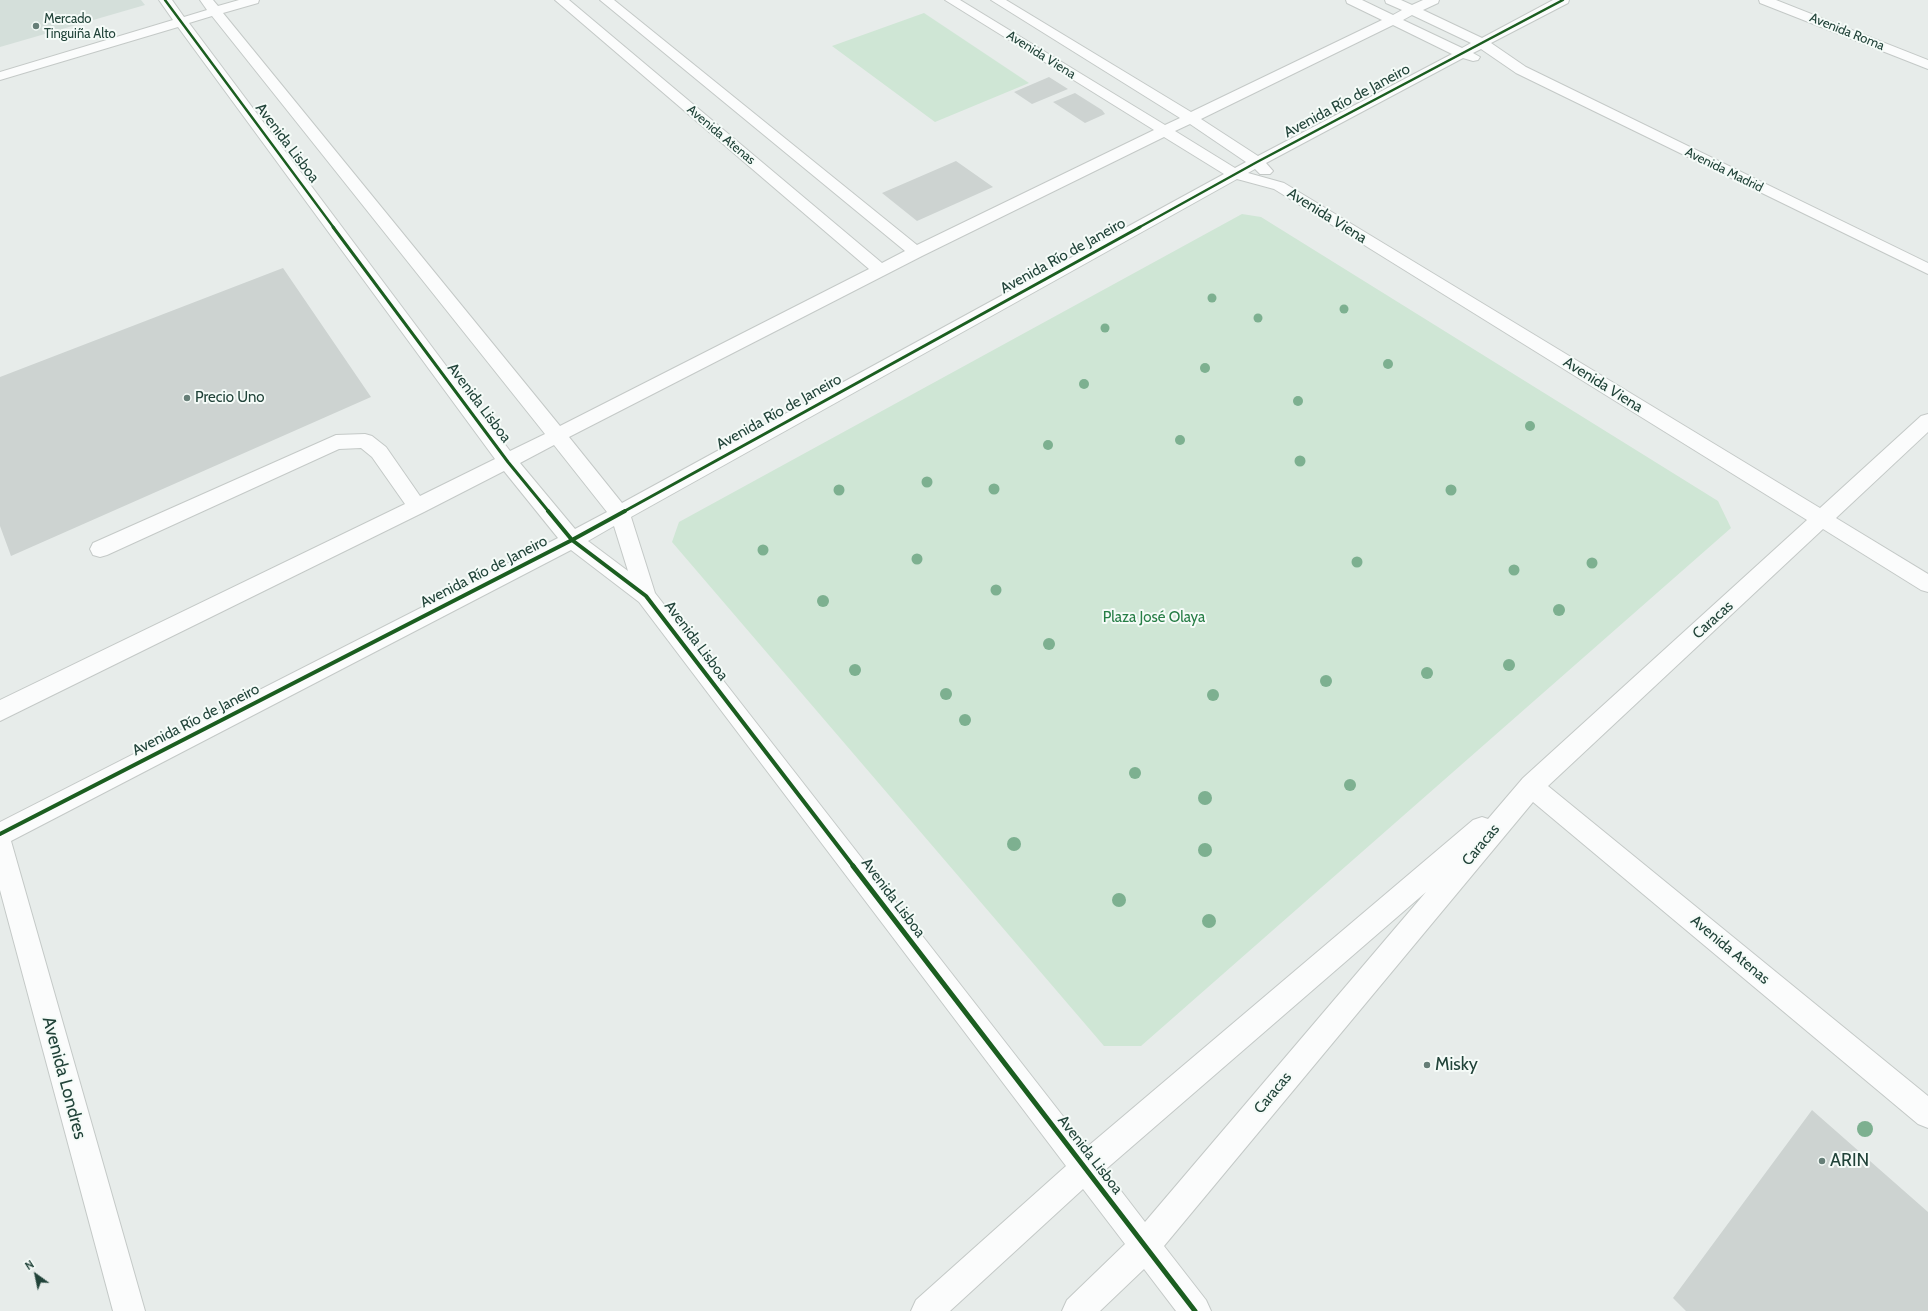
<!DOCTYPE html>
<html>
<head>
<meta charset="utf-8">
<style>
  body { margin:0 }
  #map { position:relative; width:1928px; height:1311px; overflow:hidden; background:#e7ecea; font-family:Cabin,sans-serif }
  canvas { display:block }
  .north { position:absolute; left:16px; top:1255px; width:40px; height:40px; -webkit-text-stroke:3px #f5fbf8; paint-order:stroke; rotate:327deg; font-size:11px; font-weight:700; line-height:16px; text-align:center; color:#214339 }
  .north::after { content:''; display:block; margin:auto; width:14px; height:18px; background:#214339; clip-path:polygon(50% 0,100% 100%,50% 72%,0 100%) }
</style>
</head>
<body>
<div id="map">
<canvas width="1928" height="1311"></canvas>
<div class="north">N</div>
</div>
<script>
const context = document.querySelector('canvas').getContext('2d');
context.lineJoin = 'round';
function fillPath(path, color) {
  context.fillStyle = color;
  context.fill(path, 'evenodd');
}
function poly(rows) {
  const path = new Path2D();
  for (const r of rows) {
    path.moveTo(r[0], r[1]);
    for (let i = 2; i < r.length; i += 2) path.lineTo(r[i], r[i + 1]);
  }
  return path;
}
function strokePath(path, color, width, dash) {
  context.strokeStyle = color;
  context.lineWidth = width;
  context.lineCap = dash ? 'butt' : 'round';
  context.setLineDash(dash || []);
  context.stroke(path);
}
function drawText(font, color, halo, rows, align = 'center') {
  context.font = font + ' Cabin,sans-serif';
  context.lineWidth = 4;
  context.setLineDash([]);
  context.textBaseline = 'middle';
  context.strokeStyle = halo;
  context.fillStyle = color;
  for (const [text, x, y, turn = 0] of rows) {
    context.save();
    context.translate(x, y);
    context.rotate((+turn || 0) * Math.PI / 180);
    context.textAlign = isNaN(turn) ? turn : align;
    if (halo) context.strokeText(text, 0, 0);
    context.fillText(text, 0, 0);
    context.restore();
  }
}
fillPath(poly([
  [0,0,141,0,145,5,0,47]
]), '#d4dfda');
fillPath(poly([
  [924,13,1029,83,935,122,832,46],
  [1242,214,1261,217,1718,501,1731,528,1141,1046,1104,1046,672,542,679,522]
]), '#cfe6d5');
fillPath(poly([
  [1049,77,1068,89,1032,104,1014,92],
  [1075,93,1102,110,1105,114,1085,123,1053,102],
  [956,161,993,187,917,221,882,193],
  [283,268,371,397,11,556,0,526,0,377],
  [1812,1110,1928,1212,1928,1311,1686,1311,1673,1298]
]), '#cdd3d1');
const minor = poly([
  [159,0,172,0,184,17,207,10,200,0,213,0,218,6,239,0,259,0,258,3,223,13,560,426,869,269,555,0,569,0,882,263,905,251,600,0,614,0,917,245,1154,130,945,0,960,0,1165,125,1180,118,991,0,1006,0,1191,112,1382,20,1347,3,1346,0,1362,0,1393,15,1402,10,1386,3,1385,0,1401,0,1412,5,1423,0,1439,0,1438,3,1423,10,1482,38,1553,0,1569,0,1568,3,1491,43,1526,67,1928,263,1928,274,1516,73,1481,49,1473,53,1480,57,1478,60,1473,61,1463,58,1266,163,1273,171,1270,174,1260,174,1255,169,1248,173,1284,183,1820,508,1921,416,1928,414,1928,432,1836,518,1928,574,1928,592,1921,590,1823,529,1548,786,1928,1096,1928,1128,1918,1124,1533,802,1164,1246,1206,1300,1211,1311,1176,1311,1144,1269,1100,1311,1062,1311,1067,1300,1125,1244,1083,1189,950,1311,911,1311,916,1300,1066,1166,639,602,571,550,11,841,145,1311,113,1311,0,890,0,822,558,538,504,471,424,512,0,721,0,700,405,504,372,457,361,448,339,449,107,555,100,557,93,555,90,549,93,543,336,435,365,434,372,436,386,447,420,496,495,459,178,27,0,80,0,72,173,20,159,0],
  [1412,15,1471,43,1462,48,1403,20,1412,15],
  [212,16,545,434,510,451,189,23,212,16],
  [1393,25,1452,54,1258,156,1201,119,1393,25],
  [1190,124,1246,162,1235,168,1175,131,1190,124],
  [1164,137,1224,174,622,503,569,437,922,256,1164,137],
  [1237,179,1274,189,1807,520,1523,778,1488,819,1482,817,1473,820,1087,1147,655,593,631,517,1237,179],
  [554,445,607,512,575,529,520,463,554,445],
  [614,526,628,571,588,541,614,526],
  [1426,892,1145,1222,1105,1170,1426,892],
  [1759,0,1776,0,1928,60,1928,69,1760,3,1759,0]
]);
strokePath(minor, '#c4c9c7', 2);
fillPath(minor, '#fbfcfc');
strokePath(poly([
  [165,0,334,228],
  [1138,228,1257,162,1563,0]
]), '#1b5e20', 2.5);
strokePath(poly([
  [333,227,508,462,549,512],
  [623,512,1140,227]
]), '#1b5e20', 3);
strokePath(poly([
  [548,511,572,540,646,596,854,867],
  [0,834,572,540,625,511]
]), '#1b5e20', 4);
strokePath(poly([
  [853,866,1195,1311]
]), '#1b5e20', 5);
context.fillStyle = '#7db090';
for (const [x, y, r] of [
  [1212,298,4.5],
  [1344,309,4.5],
  [1258,318,4.5],
  [1105,328,4.5],
  [1388,364,5],
  [1205,368,5],
  [1084,384,5],
  [1298,401,5],
  [1530,426,5],
  [1180,440,5],
  [1048,445,5],
  [1300,461,5.5],
  [927,482,5.5],
  [994,489,5.5],
  [839,490,5.5],
  [1451,490,5.5],
  [763,550,5.5],
  [917,559,5.5],
  [1357,562,5.5],
  [1592,563,5.5],
  [1514,570,5.5],
  [996,590,5.5],
  [823,601,6],
  [1559,610,6],
  [1049,644,6],
  [1509,665,6],
  [855,670,6],
  [1427,673,6],
  [1326,681,6],
  [946,694,6],
  [1213,695,6],
  [965,720,6],
  [1135,773,6],
  [1350,785,6],
  [1205,798,7],
  [1014,844,7],
  [1205,850,7],
  [1119,900,7],
  [1209,921,7],
  [1865,1129,8]
]) {
  context.beginPath();
  context.arc(x, y, r, 0, 2 * Math.PI);
  context.fill();
}
for (const [x, y, r, color] of [
  [36,26,4,"#667e77"],
  [187,398,4,"#667e77"],
  [1427,1065,4,"#667e77"],
  [1822,1161,4,"#667e77"]
]) {
  const dot = new Path2D();
  dot.arc(x, y, r, 0, 2 * Math.PI);
  context.fillStyle = color;
  context.fill(dot);
  strokePath(dot, '#f5fbf8', 1.5);
}
drawText('13px', '#214339', '#f5fbf8', [
  ["Mercado",44,19],
  ["Tinguiña Alto",44,34]
], 'left');
drawText('13px', '#214339', '#f5fbf8', [
  ["Avenida Roma",1847,32,22],
  ["Avenida Viena",1041,55,32],
  ["Avenida Atenas",721,135,40],
  ["Avenida Madrid",1724,170,26]
]);
drawText('15px', '#214339', '#f5fbf8', [
  ["Avenida Río de Janeiro",1347,101,-28],
  ["Avenida Lisboa",287,143,53],
  ["Avenida Viena",1327,216,32],
  ["Avenida Río de Janeiro",1063,256,-29],
  ["Avenida Viena",1603,385,32],
  ["Avenida Lisboa",479,403,53],
  ["Avenida Río de Janeiro",779,412,-29],
  ["Avenida Río de Janeiro",484,572,-27],
  ["Caracas",1713,620,-42],
  ["Avenida Lisboa",696,641,53],
  ["Avenida Río de Janeiro",196,720,-27],
  ["Caracas",1481,845,-50],
  ["Avenida Lisboa",893,898,53],
  ["Avenida Atenas",1730,950,40],
  ["Caracas",1273,1093,-50],
  ["Avenida Lisboa",1090,1155,52]
]);
drawText('15px', '#214339', '#f5fbf8', [
  ["Precio Uno",195,398]
], 'left');
drawText('15px', '#277e46', '#f5fbf8', [
  ["Plaza José Olaya",1154,618]
]);
drawText('18px', '#214339', '#f5fbf8', [
  ["Misky",1435,1065],
  ["ARIN",1830,1161]
], 'left');
drawText('18px', '#214339', '#f5fbf8', [
  ["Avenida Londres",64,1078,75]
]);
</script>
</body>
</html>
